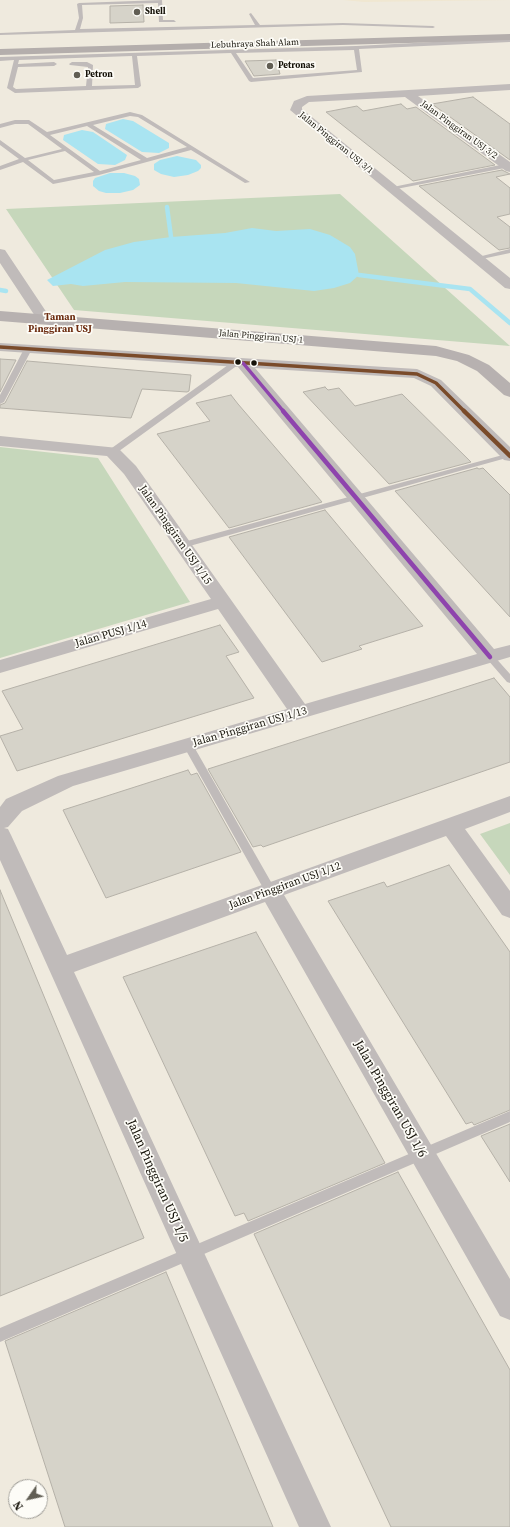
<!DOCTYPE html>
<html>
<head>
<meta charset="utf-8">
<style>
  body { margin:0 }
  #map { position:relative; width:510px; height:1527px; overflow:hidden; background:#efeade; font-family:"Source Serif 4",serif }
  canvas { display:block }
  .north { position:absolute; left:8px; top:1479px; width:40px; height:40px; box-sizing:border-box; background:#fdfcf7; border:1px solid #a09e98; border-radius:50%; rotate:236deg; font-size:11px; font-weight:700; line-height:16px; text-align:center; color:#151209 }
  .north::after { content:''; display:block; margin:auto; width:14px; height:18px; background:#615e54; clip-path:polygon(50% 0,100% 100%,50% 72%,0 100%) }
</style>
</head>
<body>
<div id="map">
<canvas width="510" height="1527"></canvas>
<div class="north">N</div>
</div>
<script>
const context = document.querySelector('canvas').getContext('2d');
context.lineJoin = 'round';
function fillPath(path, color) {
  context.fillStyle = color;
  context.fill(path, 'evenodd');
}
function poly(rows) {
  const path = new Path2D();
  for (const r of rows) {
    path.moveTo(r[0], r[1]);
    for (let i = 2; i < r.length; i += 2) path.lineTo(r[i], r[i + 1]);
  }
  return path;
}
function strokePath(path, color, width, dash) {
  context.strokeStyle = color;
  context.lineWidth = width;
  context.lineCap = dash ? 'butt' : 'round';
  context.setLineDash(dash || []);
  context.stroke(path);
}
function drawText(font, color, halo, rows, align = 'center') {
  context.font = font + ' "Source Serif 4",serif';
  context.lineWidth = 3.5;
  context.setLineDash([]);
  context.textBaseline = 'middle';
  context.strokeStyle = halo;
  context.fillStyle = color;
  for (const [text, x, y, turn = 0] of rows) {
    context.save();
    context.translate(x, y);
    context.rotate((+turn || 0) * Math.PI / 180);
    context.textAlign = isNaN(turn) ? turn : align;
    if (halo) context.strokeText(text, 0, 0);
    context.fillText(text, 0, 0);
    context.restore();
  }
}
fillPath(poly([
  [343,0,510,0,364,2]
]), '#f0e7d1');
fillPath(poly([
  [340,194,510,346,74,310,6,209],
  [0,447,98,458,190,602,0,658],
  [510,823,510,875,480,834]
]), '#c6d7bb');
fillPath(poly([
  [123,119,133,121,169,143,169,148,159,153,142,152,105,129,106,124],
  [82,130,93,132,127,155,125,160,115,165,98,164,63,140,64,135],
  [177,156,196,160,201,165,201,168,198,171,188,175,174,177,161,174,154,170,154,164,160,160],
  [110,173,124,173,135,176,139,179,140,185,133,190,120,193,106,193,99,191,93,186,93,181,95,178],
  [252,228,276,231,310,229,330,235,350,247,355,254,359,275,350,283,334,288,314,291,236,283,125,282,83,286,71,284,53,286,47,280,105,250,134,242,171,237,225,233]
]), '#a9e4f1');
strokePath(poly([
  [167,207,171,237],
  [359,275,470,289,510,323],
  [0,290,6,291]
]), '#a9e4f1', 4.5);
const building = poly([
  [143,5,144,22,110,23,110,6,143,5],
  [276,60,280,74,254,76,245,61,276,60],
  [473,97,510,124,510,160,432,104,473,97],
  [401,104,407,109,416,107,495,165,413,181,326,112,357,106,363,111,401,104],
  [502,170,510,174,496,177,510,188,510,214,497,217,510,227,510,248,499,250,419,186,502,170],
  [0,359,16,360,0,392,0,359],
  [27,361,191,375,189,391,187,392,142,389,131,418,0,408,0,405,5,403,27,361],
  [325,387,328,390,339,388,355,406,402,394,471,462,389,484,303,392,325,387],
  [231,395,238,404,322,502,229,528,157,434,210,421,196,403,231,395],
  [477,468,479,469,483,468,510,495,510,617,395,491,477,468],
  [325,510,381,577,423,626,359,646,362,649,322,662,229,537,325,510],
  [220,625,239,652,226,656,254,698,17,771,0,736,23,729,2,691,220,625],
  [494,678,510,697,510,762,263,847,261,845,253,847,208,769,494,678],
  [188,770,191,775,197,773,241,852,106,898,63,810,188,770],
  [449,865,510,952,510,1110,474,1125,472,1122,466,1124,328,901,384,882,387,887,449,865],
  [0,890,144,1238,0,1296,0,890],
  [256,932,385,1163,248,1221,244,1213,235,1216,123,977,256,932],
  [510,1124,510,1182,481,1136,510,1124],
  [398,1172,510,1370,510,1527,391,1527,254,1234,398,1172],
  [166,1272,177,1298,273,1527,65,1527,5,1341,166,1272]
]);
fillPath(building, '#d6d3c9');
strokePath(building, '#b5b1a8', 1);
fillPath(poly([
  [162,0,163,20,174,20,176,22,159,22,158,3,82,5,83,18,80,29,255,25,249,14,251,13,260,25,343,23,433,26,435,27,433,28,343,25,0,35,0,33,75,30,79,18,77,4,79,3,162,0],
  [510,38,510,42,359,49,362,72,251,82,249,81,231,53,137,56,141,86,138,88,15,93,7,88,14,60,0,61,0,57,356,46,510,38],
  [354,50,357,70,253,78,236,53,354,50],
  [132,56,135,85,92,86,93,65,87,62,72,62,69,64,70,65,88,67,86,86,16,89,13,87,18,67,54,66,57,64,54,62,18,64,19,60,132,56],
  [130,112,142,115,250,182,245,183,191,150,99,175,53,184,23,162,0,170,0,166,19,159,0,145,0,140,25,158,62,149,28,124,15,124,0,128,0,124,15,120,29,120,47,132,130,112],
  [130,116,138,117,187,147,147,158,93,125,130,116],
  [87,126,141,160,100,171,50,135,87,126],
  [65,151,94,172,54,180,28,160,65,151],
  [510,163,510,167,391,190,388,188,510,163],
  [510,249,510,253,477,260,474,258,510,249],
  [25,347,31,347,32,349,4,402,0,404,0,395,25,347],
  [235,360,238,360,242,362,115,454,109,454,109,450,235,360],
  [510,453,510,457,186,547,180,547,179,545,180,543,510,453],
  [490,654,493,655,510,674,510,683,507,682,487,659,485,657,487,655,490,654],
  [188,742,193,745,275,889,276,892,275,895,271,896,267,895,183,745,188,742],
  [510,1111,510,1122,0,1342,0,1328,510,1111]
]), '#c0bbba');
fillPath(poly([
  [510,84,510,90,418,96,510,162,510,172,506,171,405,97,309,102,302,107,302,109,510,278,510,289,505,288,290,110,294,101,307,96,510,84],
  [0,249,5,250,51,319,49,322,44,323,39,322,37,319,0,263,0,249],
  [0,343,417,369,441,380,510,447,510,461,504,460,431,386,414,378,255,368,494,649,510,645,510,657,73,786,22,811,8,827,4,828,8,829,11,835,67,955,510,796,510,812,465,829,510,891,510,918,502,915,446,836,284,895,510,1279,510,1320,500,1316,265,902,74,972,331,1527,299,1527,0,860,0,807,6,799,58,776,287,709,218,609,0,673,0,660,211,599,124,474,107,456,0,446,0,436,118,448,136,466,305,704,477,654,238,367,0,351,0,343]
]), '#c0bbba');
fillPath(poly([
  [0,311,436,346,469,355,489,365,510,383,510,397,504,395,477,371,457,361,436,356,0,321,0,311]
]), '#b7b1b0');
fillPath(poly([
  [510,34,510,40,0,55,0,49,510,34]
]), '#b4aeac');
strokePath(poly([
  [0,347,417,374,436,383,465,412]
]), '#7a4b2a', 3.5);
strokePath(poly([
  [464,411,510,456]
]), '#7a4b2a', 4.5);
strokePath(poly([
  [243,363,284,412]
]), '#8e44ad', 3.5);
strokePath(poly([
  [283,411,490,657]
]), '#8e44ad', 4.5);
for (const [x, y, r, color] of [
  [137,12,4,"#615e54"],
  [270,66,4,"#615e54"],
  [77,75,4,"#615e54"],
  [238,362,3.5,"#151209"],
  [254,363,3.5,"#151209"]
]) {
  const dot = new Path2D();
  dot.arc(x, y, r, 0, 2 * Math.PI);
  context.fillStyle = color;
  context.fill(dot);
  strokePath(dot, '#fdfcf7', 1.5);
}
drawText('bold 9px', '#151209', '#fdfcf7', [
  ["Shell",145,12],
  ["Petronas",278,66],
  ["Petron",85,75]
], 'left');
drawText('9px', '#151209', '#fdfcf7', [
  ["Lebuhraya Shah Alam",255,44,-2],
  ["Jalan Pinggiran USJ 3/2",459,130,36],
  ["Jalan Pinggiran USJ 3/1",336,143,39],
  ["Jalan Pinggiran USJ 1",261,337,5]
]);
drawText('bold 10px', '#6c2c10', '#fdfcf7', [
  ["Taman",60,317],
  ["Pinggiran USJ",60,329]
]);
drawText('11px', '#151209', '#fdfcf7', [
  ["Jalan Pinggiran USJ 1/15",175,535,55],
  ["Jalan PUSJ 1/14",111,634,-16],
  ["Jalan Pinggiran USJ 1/13",250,727,-16],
  ["Jalan Pinggiran USJ 1/12",285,886,-20]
]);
drawText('13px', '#151209', '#fdfcf7', [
  ["Jalan Pinggiran USJ 1/6",390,1099,60],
  ["Jalan Pinggiran USJ 1/5",157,1181,66]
]);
</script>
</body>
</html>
